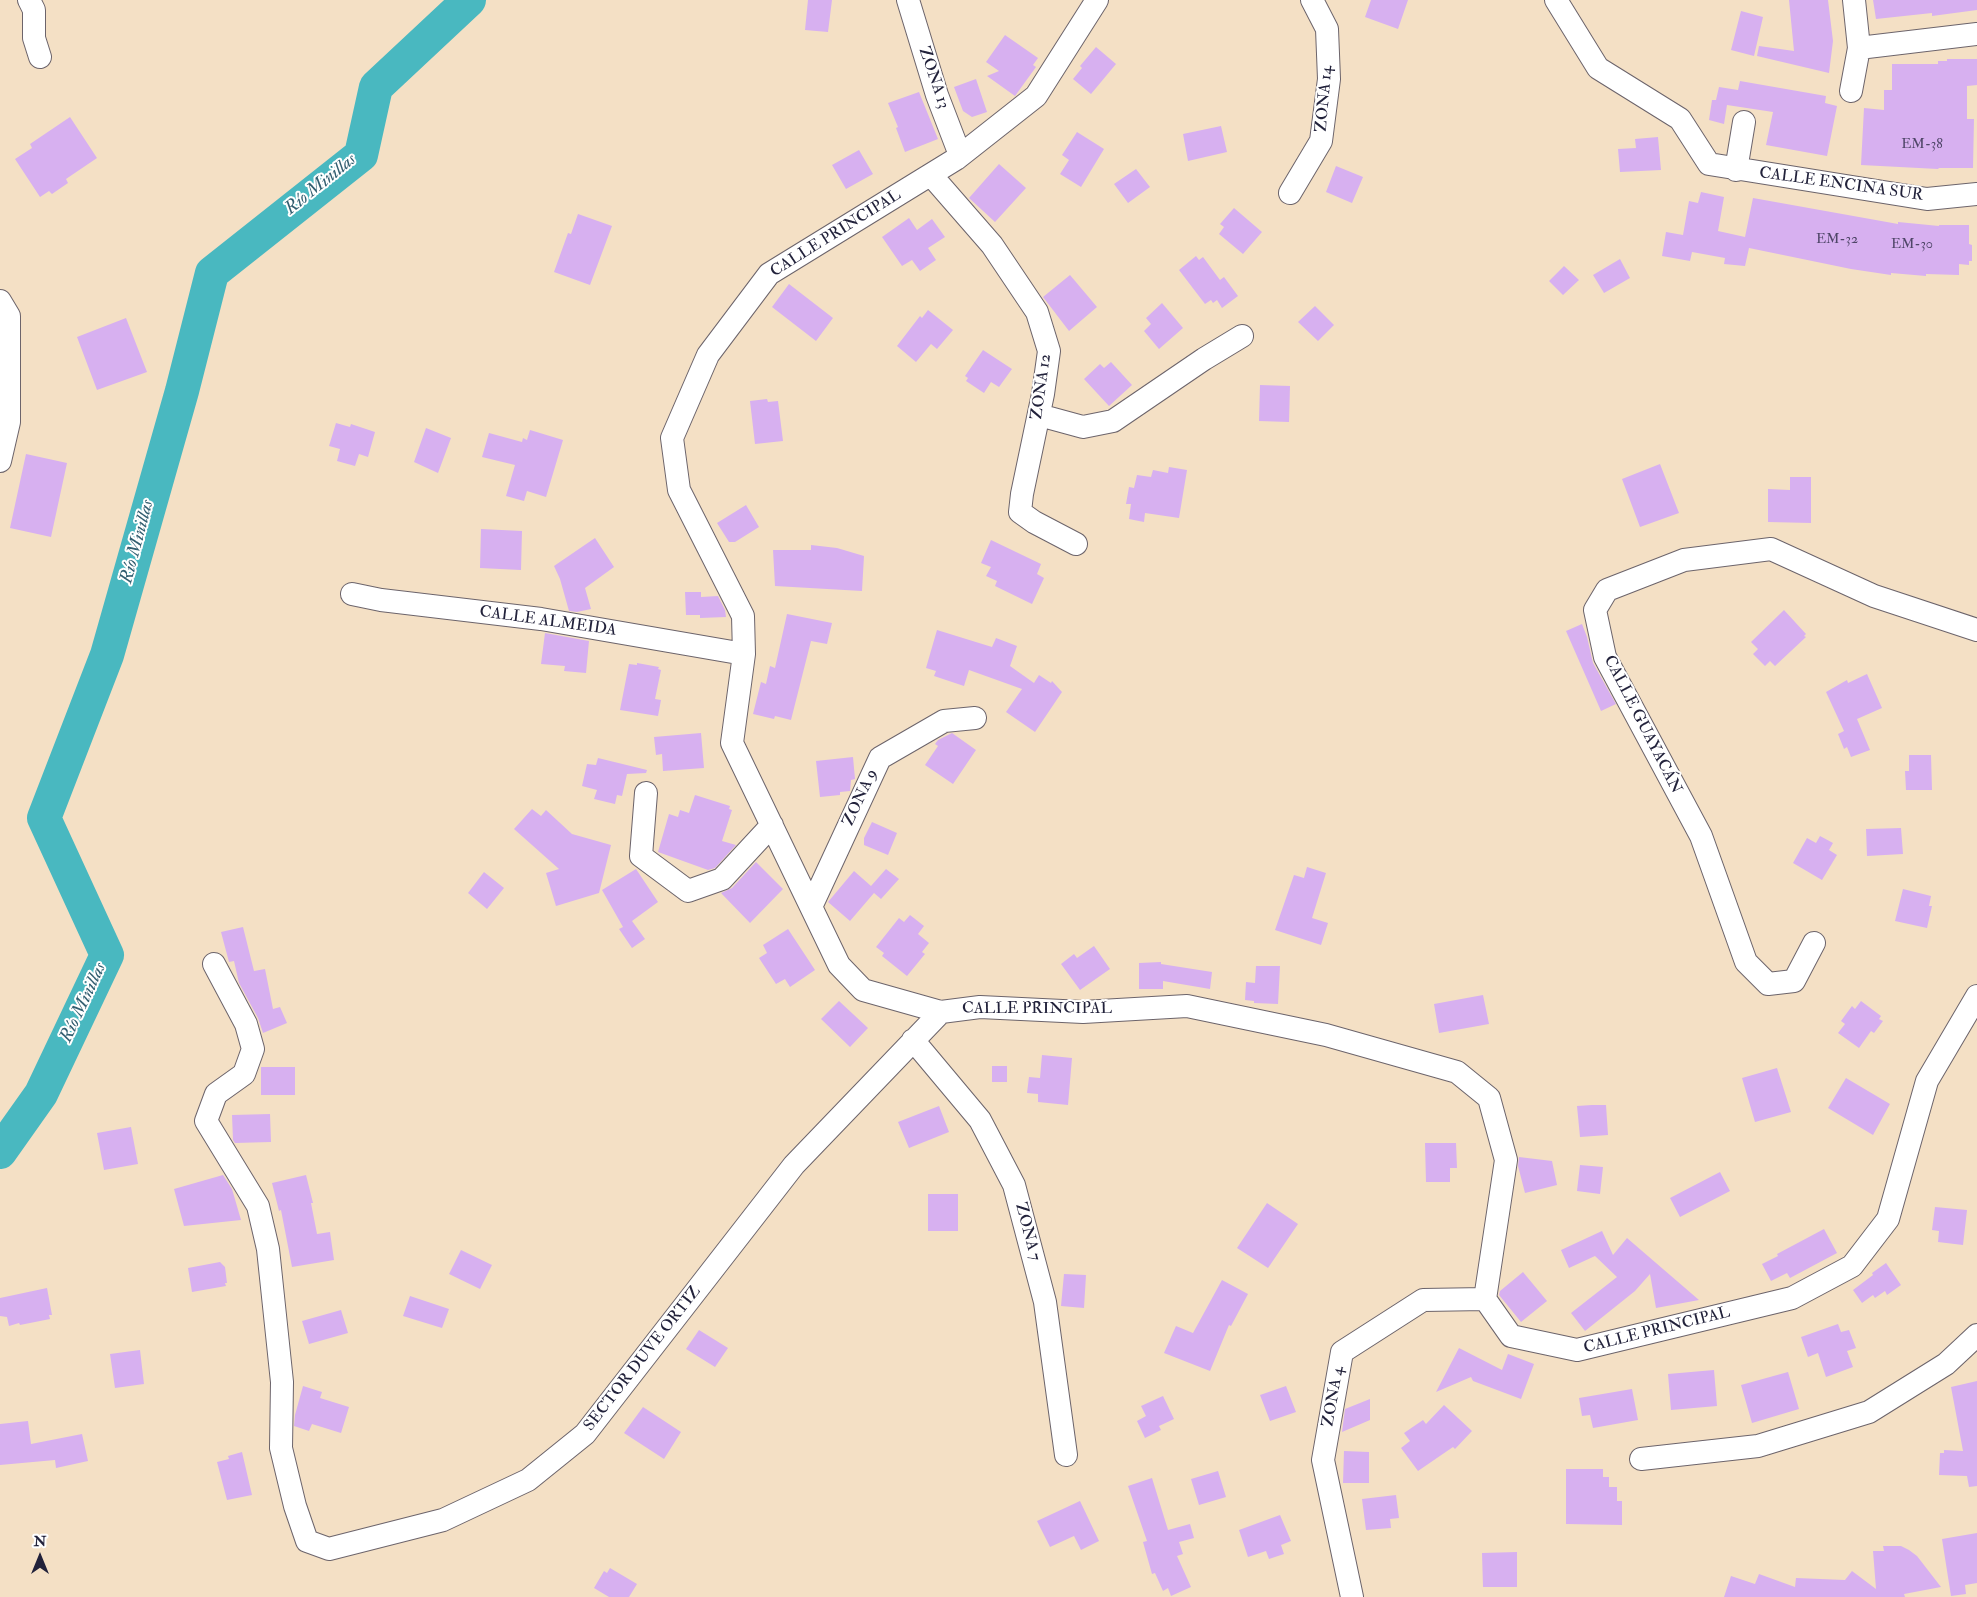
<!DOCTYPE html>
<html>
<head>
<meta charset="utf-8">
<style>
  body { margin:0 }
  #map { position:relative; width:1977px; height:1597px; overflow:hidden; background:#f4e0c5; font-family:"IM FELL Double Pica",serif }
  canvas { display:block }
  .north { position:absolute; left:15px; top:1532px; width:50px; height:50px; -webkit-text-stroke:4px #fff; paint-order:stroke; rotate:0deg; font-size:14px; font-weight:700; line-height:20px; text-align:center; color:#22223b }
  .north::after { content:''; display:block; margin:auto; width:18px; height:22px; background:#22223b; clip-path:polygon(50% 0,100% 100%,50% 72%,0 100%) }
</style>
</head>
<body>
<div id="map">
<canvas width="1977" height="1597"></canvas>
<div class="north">N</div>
</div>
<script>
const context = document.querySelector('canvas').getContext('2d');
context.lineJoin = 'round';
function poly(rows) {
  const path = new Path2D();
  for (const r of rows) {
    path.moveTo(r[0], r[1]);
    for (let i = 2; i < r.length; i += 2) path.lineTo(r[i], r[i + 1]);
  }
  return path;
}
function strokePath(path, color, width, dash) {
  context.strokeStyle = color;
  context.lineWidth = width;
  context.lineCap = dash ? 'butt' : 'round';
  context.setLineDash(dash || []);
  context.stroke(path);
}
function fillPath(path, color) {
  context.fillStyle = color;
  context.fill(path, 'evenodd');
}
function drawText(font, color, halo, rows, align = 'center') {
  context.font = font + ' "IM FELL Double Pica",serif';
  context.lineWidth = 4;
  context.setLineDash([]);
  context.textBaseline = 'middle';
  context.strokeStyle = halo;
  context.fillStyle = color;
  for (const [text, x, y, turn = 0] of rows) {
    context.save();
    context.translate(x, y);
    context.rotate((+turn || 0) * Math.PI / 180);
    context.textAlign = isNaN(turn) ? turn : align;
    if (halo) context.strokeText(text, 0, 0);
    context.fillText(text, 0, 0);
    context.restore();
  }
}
strokePath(poly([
  [0,1152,41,1094,107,955,44,818,107,655,182,391,212,273,361,155,376,87,469,0]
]), '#49b8c0', 34);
fillPath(poly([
  [808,0,832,0,828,32,805,30],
  [1371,0,1408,0,1398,29,1365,17],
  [1789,0,1828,0,1833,41,1829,73,1757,56,1759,46,1794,51],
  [1873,0,1977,0,1977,10,1932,16,1932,13,1876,19],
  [1741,11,1763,17,1754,56,1731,50],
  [1005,35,1038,58,1033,65,1036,67,1015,96,987,76,999,71,986,62],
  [1096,47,1116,64,1091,94,1073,79,1082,68,1080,66],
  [1947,59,1977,59,1977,85,1967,86,1967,119,1974,119,1973,168,1939,168,1938,169,1861,165,1864,108,1884,110,1884,90,1892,90,1892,64,1938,64,1938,61,1947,61],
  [976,79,987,112,972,117,963,111,954,87],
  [1740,81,1826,96,1825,103,1837,106,1827,156,1766,145,1773,112,1727,105,1724,124,1709,120,1712,100,1716,100,1719,87,1738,90],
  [919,92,938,139,905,152,896,128,898,127,888,103],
  [70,117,97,158,66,179,68,183,52,194,49,191,40,197,15,159,32,148,30,144],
  [1221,126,1227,152,1188,161,1183,134],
  [1077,132,1104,149,1081,187,1060,174,1069,160,1062,155],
  [1658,137,1661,170,1620,172,1618,149,1636,148,1635,139],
  [859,150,873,174,846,189,832,165],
  [999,164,1026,188,995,222,969,198],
  [1336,166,1363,177,1352,203,1326,192],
  [1136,169,1150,187,1128,203,1114,184],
  [1701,192,1724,197,1718,231,1745,237,1753,198,1898,224,1898,222,1939,226,1939,225,1969,225,1969,244,1972,245,1972,261,1969,261,1969,265,1959,264,1959,275,1926,274,1926,276,1891,273,1891,275,1851,269,1749,248,1745,266,1724,264,1725,258,1692,252,1690,261,1662,256,1666,232,1683,235,1689,201,1698,203],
  [1234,208,1262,232,1243,254,1219,234,1224,227,1220,224],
  [578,214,612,226,590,285,554,272,568,233,571,234],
  [909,218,917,230,932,219,945,237,928,248,936,260,920,271,912,260,902,266,882,237],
  [1196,256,1199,260,1203,257,1220,280,1224,277,1238,296,1222,308,1217,300,1213,303,1211,300,1205,304,1179,270],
  [1620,259,1630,278,1604,293,1593,275],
  [1564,266,1579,280,1563,295,1549,281],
  [1070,275,1097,307,1069,331,1043,297],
  [789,284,833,318,816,341,772,307],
  [1162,303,1183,328,1159,349,1144,331,1151,324,1146,318],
  [1315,306,1334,325,1318,341,1298,322],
  [928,310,953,330,937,349,931,344,916,362,897,346,920,316,922,318],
  [126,318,147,372,97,390,77,337],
  [983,350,1012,369,999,387,991,382,984,393,966,381,968,378,965,376],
  [1111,362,1132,385,1109,406,1084,379,1100,364,1104,368],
  [1260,385,1290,386,1289,422,1259,421],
  [767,399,768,402,778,401,783,441,755,444,750,401],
  [336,423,350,427,351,424,375,432,368,457,359,454,355,466,337,461,340,449,329,446],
  [426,428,451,438,438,473,414,462],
  [530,430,563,440,546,497,527,491,524,501,506,496,515,465,482,457,489,433,522,442,523,438,527,440],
  [26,454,67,463,51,537,10,528],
  [1660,464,1679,513,1640,527,1622,479],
  [1169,467,1187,470,1179,518,1145,513,1144,522,1129,519,1131,504,1126,504,1129,487,1134,488,1137,475,1151,477,1153,470,1168,473],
  [1790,477,1811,477,1811,523,1768,522,1768,489,1790,490],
  [746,505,759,527,735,542,729,542,717,523],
  [481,529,522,531,521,570,480,568],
  [595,538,614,567,585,588,591,609,577,612,569,611,560,579,554,566],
  [991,540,1041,564,1037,574,1044,578,1032,604,995,586,997,581,986,576,991,567,981,563],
  [811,545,837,548,864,556,862,591,775,586,773,550,811,550],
  [685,592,701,592,701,597,718,596,725,610,726,617,700,618,700,615,686,615],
  [1784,610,1806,634,1804,636,1806,637,1775,666,1770,661,1765,666,1753,654,1758,649,1751,642],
  [787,614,832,623,827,644,811,641,791,720,775,716,774,719,753,714,761,682,766,684,770,666,775,668],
  [1582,624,1587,637,1593,663,1616,704,1601,711,1566,631],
  [937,630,992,647,996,638,1017,646,1010,666,1034,683,1039,675,1051,683,1052,681,1062,692,1035,732,1006,712,1022,689,969,670,964,686,934,676,936,671,926,668],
  [545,633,589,641,586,673,564,671,565,666,541,664],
  [637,663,659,667,658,669,661,670,655,699,661,700,658,716,620,710,629,664,637,665],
  [1867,674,1882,708,1857,719,1870,750,1851,757,1847,747,1844,749,1838,734,1844,731,1826,692,1847,680,1848,683],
  [701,733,704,768,663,771,662,754,656,755,654,737],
  [952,733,976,750,953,784,925,765,938,746,935,744,938,740],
  [1909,755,1931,755,1932,790,1906,790,1905,771,1909,771],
  [853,757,855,779,851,780,850,791,840,792,840,795,820,797,816,761],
  [598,758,647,770,646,773,627,774,622,796,617,795,615,804,594,799,597,790,582,786,587,764,596,765],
  [695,795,730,806,729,809,732,810,722,841,736,845,715,868,708,870,658,852,669,814,678,817,680,810,689,813],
  [532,809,541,816,546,810,572,834,611,845,599,893,556,906,546,873,559,869,514,829],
  [872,822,897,833,888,855,864,845,864,838],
  [1901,828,1903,854,1867,856,1866,829],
  [1820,836,1833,843,1829,850,1837,855,1822,880,1793,863,1807,838,1816,843],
  [756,862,783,889,750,923,721,893,732,888],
  [1307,867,1326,873,1312,918,1328,923,1321,945,1275,930,1294,875,1304,878],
  [636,869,658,902,632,921,645,939,632,948,619,929,623,927,602,890],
  [886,869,899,879,881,899,874,893,850,921,828,902,854,871,871,886],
  [484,872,504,888,487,909,468,893],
  [1903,889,1931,896,1929,906,1932,906,1927,928,1895,921],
  [910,915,924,926,918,934,929,943,922,952,925,954,907,976,882,956,884,953,876,947,899,918,904,922],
  [243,927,254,971,265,969,273,1009,280,1007,287,1023,263,1033,258,1018,239,983,234,961,229,962,221,932],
  [788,929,815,970,790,987,785,979,776,984,759,958,767,953,763,945],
  [1094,946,1110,969,1080,990,1061,964,1074,954,1077,958],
  [1161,962,1161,964,1212,972,1210,989,1163,981,1163,989,1139,989,1139,963],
  [1256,966,1280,966,1278,1004,1254,1003,1254,1001,1245,1000,1246,982,1255,983],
  [1483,995,1489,1024,1439,1033,1434,1004],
  [839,1001,868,1028,850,1047,821,1019],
  [1861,1001,1881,1016,1879,1019,1883,1021,1874,1033,1871,1031,1859,1048,1838,1033,1845,1024,1841,1021,1852,1006,1855,1009],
  [1042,1055,1072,1058,1068,1105,1038,1102,1038,1094,1027,1093,1029,1077,1040,1078],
  [992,1066,1007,1066,1007,1082,992,1082],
  [261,1067,295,1067,295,1095,261,1095],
  [1777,1068,1791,1112,1755,1122,1742,1078],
  [1846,1078,1890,1104,1873,1135,1828,1108],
  [1592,1105,1606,1105,1608,1135,1580,1137,1577,1106],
  [939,1106,949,1132,909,1148,898,1122],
  [270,1114,271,1142,235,1143,233,1140,232,1115],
  [131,1127,138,1164,104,1170,97,1133],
  [1425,1143,1456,1143,1457,1168,1450,1168,1450,1182,1426,1182],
  [1519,1157,1552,1161,1557,1185,1525,1193,1518,1166],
  [1580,1165,1603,1167,1600,1194,1577,1191],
  [1720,1172,1730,1191,1680,1217,1670,1198],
  [223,1175,232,1189,241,1220,184,1226,174,1189],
  [306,1175,313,1203,311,1203,317,1234,330,1232,334,1260,292,1267,281,1210,279,1211,272,1183],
  [928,1194,958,1194,958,1231,928,1231],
  [1267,1203,1298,1224,1268,1268,1237,1248],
  [1935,1207,1967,1210,1963,1245,1938,1242,1939,1231,1932,1230],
  [1824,1229,1837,1253,1790,1278,1787,1273,1771,1281,1762,1264,1778,1256,1777,1254],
  [1602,1231,1613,1255,1627,1238,1699,1300,1656,1308,1650,1274,1635,1291,1585,1331,1571,1313,1617,1277,1595,1256,1569,1268,1561,1250],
  [461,1250,492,1265,480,1289,449,1274],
  [220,1262,225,1267,227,1283,225,1283,226,1286,192,1292,188,1268],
  [1886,1263,1901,1285,1887,1295,1885,1291,1875,1298,1873,1295,1862,1303,1853,1290,1873,1275,1872,1273],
  [1523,1272,1547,1301,1521,1322,1499,1295,1500,1291],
  [1064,1274,1086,1275,1084,1308,1061,1306],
  [1222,1280,1248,1294,1231,1326,1229,1325,1210,1371,1164,1353,1176,1326,1193,1333],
  [47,1288,52,1315,49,1315,50,1319,20,1325,19,1323,9,1326,7,1317,0,1316,0,1298],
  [410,1296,449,1309,442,1328,403,1316],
  [341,1310,348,1333,309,1344,302,1321],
  [1838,1324,1841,1332,1849,1330,1856,1348,1847,1351,1853,1367,1826,1377,1818,1353,1808,1357,1801,1337],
  [699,1330,728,1348,715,1367,686,1349],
  [1459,1348,1502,1370,1508,1354,1534,1364,1521,1399,1473,1381,1471,1377,1436,1392],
  [140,1350,144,1384,115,1388,110,1354],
  [1714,1370,1717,1406,1671,1410,1668,1374],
  [1788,1372,1799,1409,1752,1423,1741,1385],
  [1977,1381,1977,1486,1969,1487,1967,1476,1939,1475,1940,1453,1944,1453,1944,1450,1963,1451,1951,1387],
  [303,1386,322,1392,320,1398,349,1407,341,1433,312,1424,309,1431,294,1426,295,1415],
  [1286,1386,1296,1412,1270,1421,1260,1395],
  [1632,1389,1638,1420,1593,1428,1590,1415,1582,1416,1579,1398],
  [1163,1396,1174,1419,1159,1426,1161,1430,1145,1438,1137,1421,1146,1416,1141,1406],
  [1370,1399,1370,1420,1342,1432,1345,1409],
  [1444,1405,1472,1431,1455,1449,1453,1447,1418,1471,1401,1448,1410,1441,1404,1433,1423,1420,1426,1424],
  [643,1407,681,1432,664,1459,624,1433],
  [28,1421,31,1444,82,1434,88,1461,56,1468,55,1460,0,1465,0,1424],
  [1344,1451,1369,1452,1369,1483,1343,1483],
  [242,1452,252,1495,227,1500,217,1462,229,1459,228,1456],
  [1566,1469,1603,1469,1603,1477,1609,1477,1609,1487,1617,1487,1617,1501,1622,1501,1622,1525,1566,1524],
  [1218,1471,1226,1497,1199,1505,1191,1479],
  [1152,1478,1168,1530,1190,1524,1194,1538,1179,1542,1183,1554,1177,1556,1191,1587,1171,1596,1168,1588,1163,1591,1155,1573,1152,1574,1143,1542,1147,1541,1128,1486],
  [1396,1495,1399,1518,1390,1519,1391,1528,1366,1530,1362,1499],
  [1080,1501,1099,1541,1081,1550,1074,1536,1050,1547,1037,1521],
  [1280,1515,1291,1541,1281,1545,1284,1554,1269,1559,1266,1551,1248,1557,1239,1530],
  [1977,1533,1977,1583,1965,1585,1966,1594,1951,1596,1942,1539],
  [1883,1546,1901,1546,1909,1550,1917,1556,1941,1587,1904,1594,1905,1597,1724,1597,1731,1576,1755,1584,1759,1574,1795,1587,1796,1578,1845,1580,1852,1571,1876,1589,1873,1551,1884,1551],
  [1517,1552,1517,1587,1483,1587,1482,1553],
  [610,1568,637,1584,629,1597,609,1597,594,1588,604,1571,607,1573]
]), '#d7b0f0');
const minor = poly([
  [29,0,34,10,34,38,40,57],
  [908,0,937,95,960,155],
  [1097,0,1036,96,956,159,769,274,708,355,672,438,679,490,743,616,744,654,732,743,839,965,863,990,941,1012,980,1007,1083,1012,1187,1006,1326,1035,1457,1072,1489,1098,1506,1160,1485,1299,1511,1336,1577,1350,1792,1298,1852,1266,1888,1219,1927,1081,1977,996],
  [1556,0,1598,68,1680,119,1709,164,1927,199,1977,194],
  [1859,48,1977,34],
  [1851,91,1859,48,1854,0],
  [1736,170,1744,122],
  [931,175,992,245,1037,312,1049,351,1043,394,1022,494,1020,512,1034,522,1076,544],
  [1290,193,1321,141,1329,79,1327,29,1312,0],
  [0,301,9,316,9,422,0,461],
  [1039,415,1083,427,1113,421,1204,359,1242,336],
  [352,594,381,600,541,619,744,654],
  [646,793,641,856,688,891,722,879,772,825],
  [811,907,880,758,944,721,975,718],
  [1814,943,1794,981,1768,984,1746,962,1701,836,1605,657,1595,610,1607,590,1684,560,1771,549,1874,596,1977,630],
  [214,964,246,1024,253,1049,244,1074,216,1094,206,1121,258,1206,268,1249,282,1382,281,1448,295,1506,307,1541,329,1549,443,1520,528,1480,585,1434,794,1165,941,1012],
  [913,1040,980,1120,1014,1185,1045,1302,1066,1455],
  [1641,1459,1758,1446,1869,1412,1946,1364,1977,1335],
  [1352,1597,1323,1460,1342,1352,1423,1300,1485,1299]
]);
strokePath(minor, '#6c646b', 24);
strokePath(minor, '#fff', 22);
drawText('14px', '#4f4668', null, [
  ["EM-38",1922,145],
  ["EM-32",1837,240],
  ["EM-30",1912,245]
]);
drawText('16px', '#22223b', '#fff', [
  ["ZONA 13",933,78,71],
  ["ZONA 14",1325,99,-85],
  ["CALLE ENCINA SUR",1841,185,8],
  ["CALLE PRINCIPAL",836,234,-32],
  ["ZONA 12",1042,387,-82],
  ["CALLE ALMEIDA",548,622,8],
  ["CALLE GUAYACÁN",1642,725,63],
  ["ZONA 9",861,798,-65],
  ["CALLE PRINCIPAL",1037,1010],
  ["ZONA 7",1027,1232,75],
  ["CALLE PRINCIPAL",1657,1331,-14],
  ["SECTOR DUVE ORTIZ",643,1359,-52],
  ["ZONA 4",1334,1397,-80]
]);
drawText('italic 18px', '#325e70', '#fff', [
  ["Río Minillas",321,185,-39],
  ["Río Minillas",138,542,-75],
  ["Río Minillas",84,1003,-65]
]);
</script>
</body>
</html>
